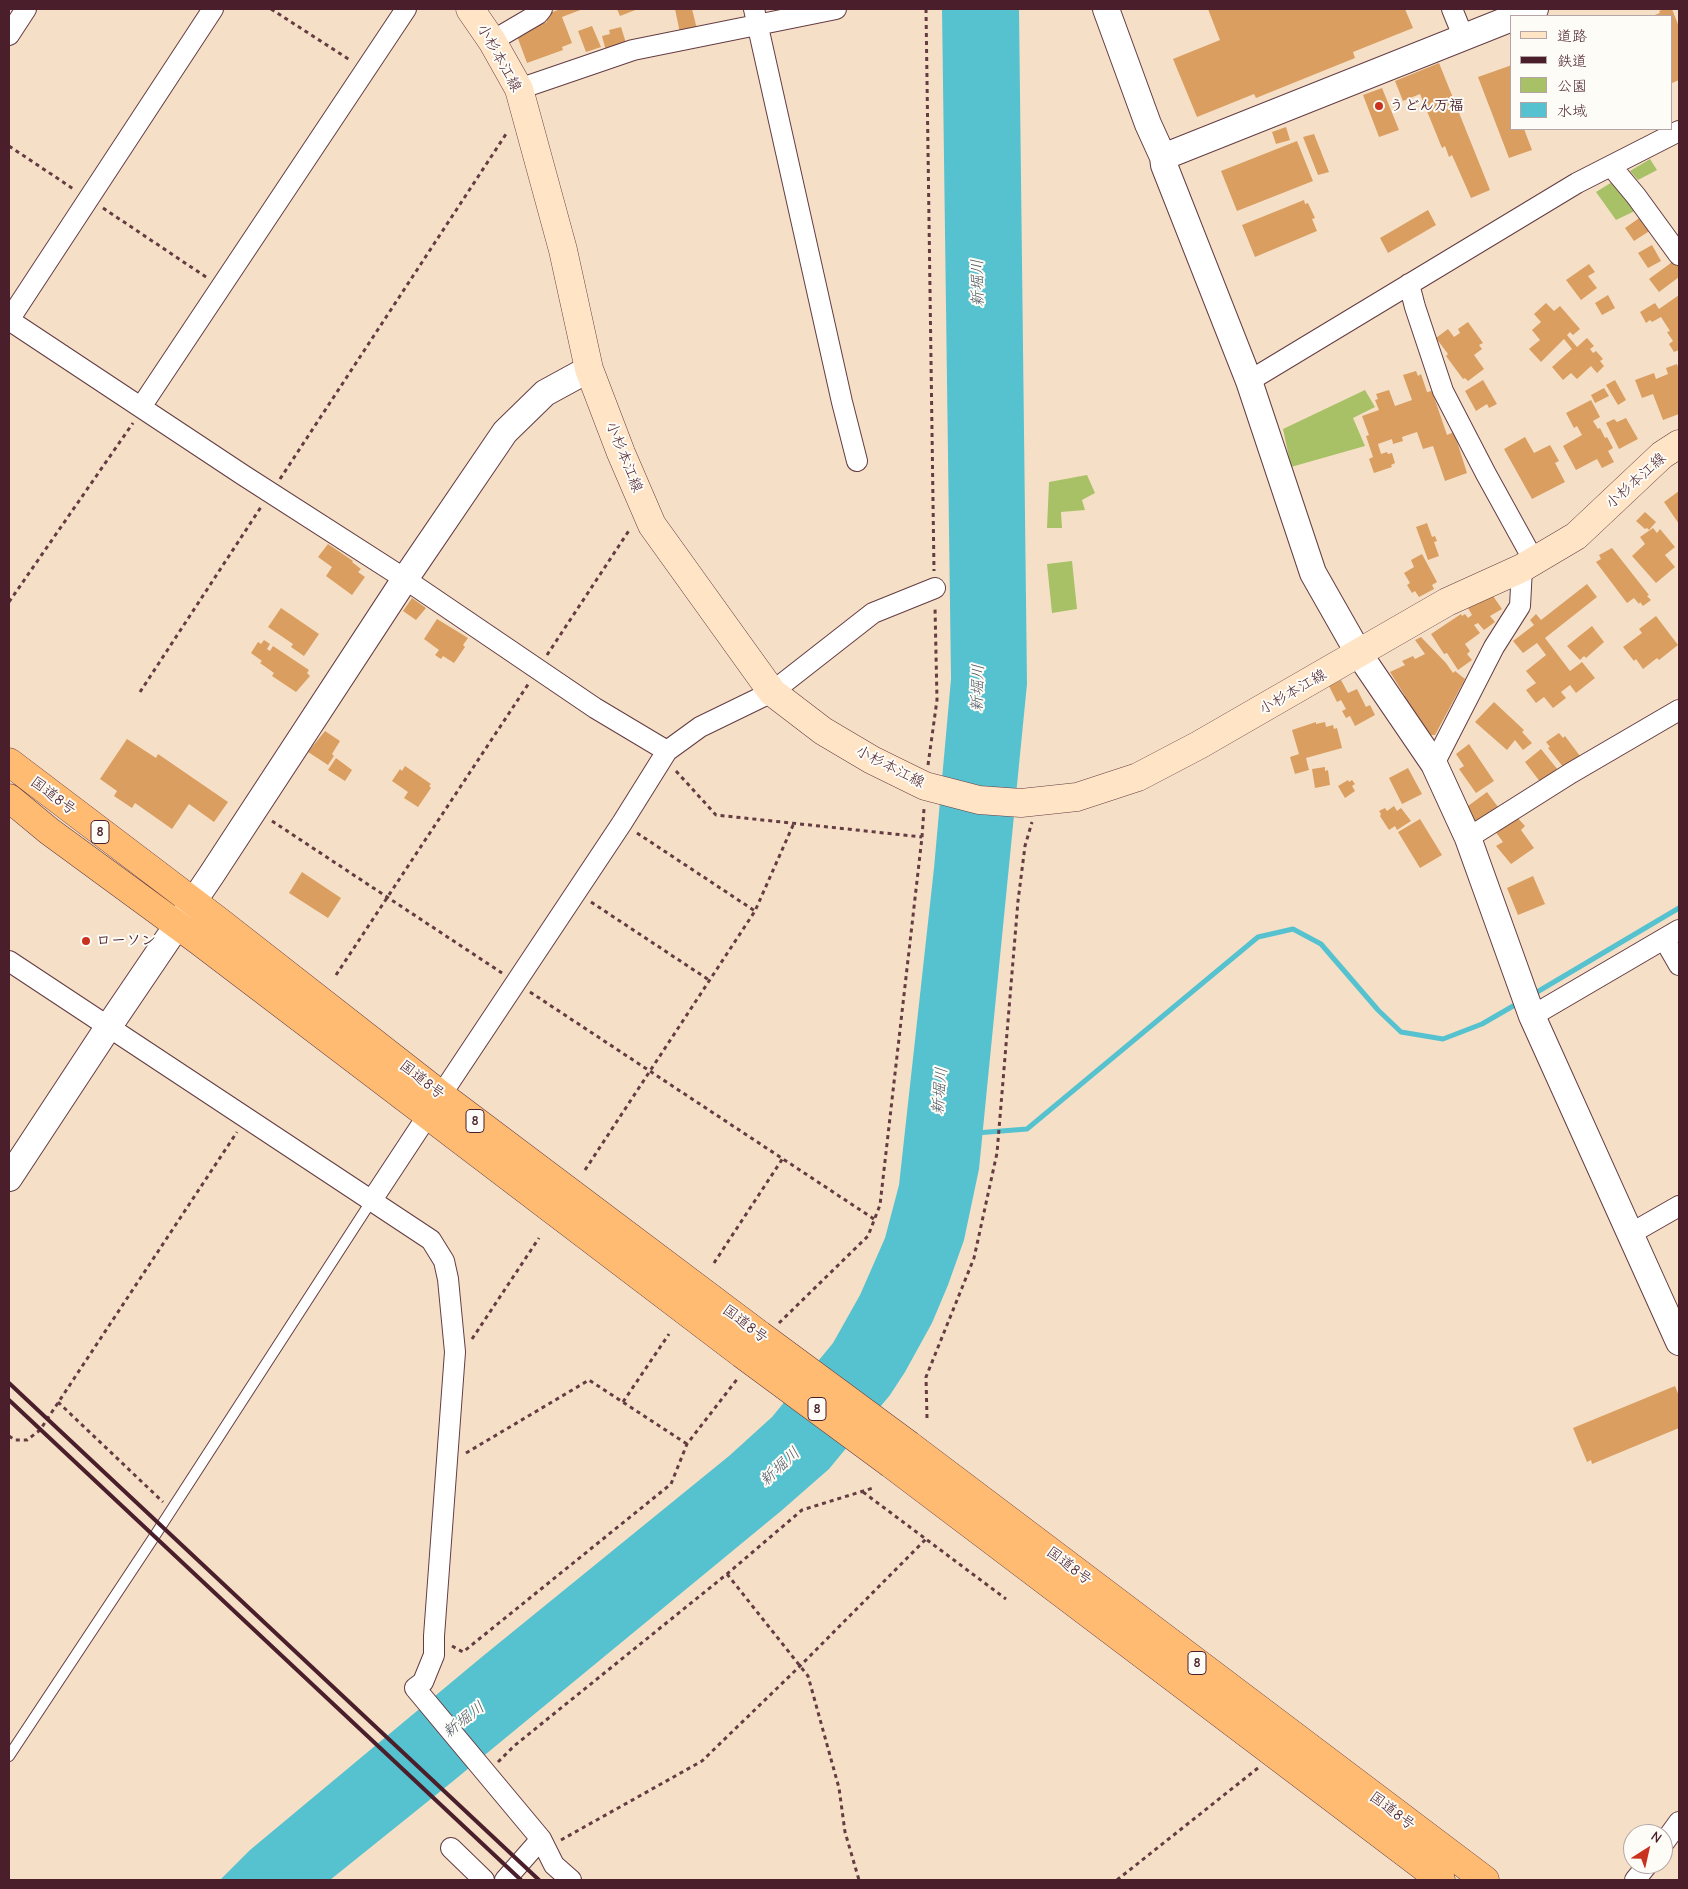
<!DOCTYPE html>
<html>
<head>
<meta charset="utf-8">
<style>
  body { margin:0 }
  #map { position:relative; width:1688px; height:1889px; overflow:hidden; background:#f5e0c7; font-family:"Comic Neue","Klee One",sans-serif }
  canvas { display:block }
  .frame { position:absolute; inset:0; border:10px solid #4a1f2b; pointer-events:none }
  .legend { position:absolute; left:1510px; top:15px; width:162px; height:115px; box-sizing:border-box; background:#fdfcf7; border:1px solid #b5a4a5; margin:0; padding:6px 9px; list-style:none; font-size:15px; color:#4a1f2b }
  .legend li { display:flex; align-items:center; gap:10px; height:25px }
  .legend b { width:25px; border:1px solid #b5a4a5 }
  .north { position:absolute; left:1623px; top:1824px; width:50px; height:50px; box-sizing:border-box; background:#fdfcf7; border:1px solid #b5a4a5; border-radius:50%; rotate:35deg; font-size:14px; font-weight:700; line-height:20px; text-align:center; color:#4a1f2b }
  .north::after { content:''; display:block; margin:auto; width:18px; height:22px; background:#c8321e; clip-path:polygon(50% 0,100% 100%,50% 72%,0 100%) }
</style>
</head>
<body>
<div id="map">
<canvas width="1688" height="1889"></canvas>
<div class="frame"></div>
<ul class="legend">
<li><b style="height:6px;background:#ffe4c6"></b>道路</li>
<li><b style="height:6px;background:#4a1f2b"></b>鉄道</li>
<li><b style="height:14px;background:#a8c166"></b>公園</li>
<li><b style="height:14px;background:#56c2cf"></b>水域</li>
</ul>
<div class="north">N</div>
</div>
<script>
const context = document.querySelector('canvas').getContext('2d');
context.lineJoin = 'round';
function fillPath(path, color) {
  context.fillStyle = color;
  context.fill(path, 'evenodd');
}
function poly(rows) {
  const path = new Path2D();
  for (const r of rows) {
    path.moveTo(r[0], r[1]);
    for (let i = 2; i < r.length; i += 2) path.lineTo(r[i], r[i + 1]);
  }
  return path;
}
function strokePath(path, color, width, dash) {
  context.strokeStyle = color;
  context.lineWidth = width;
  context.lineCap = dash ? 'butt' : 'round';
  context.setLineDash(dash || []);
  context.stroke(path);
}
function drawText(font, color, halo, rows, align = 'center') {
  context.font = font + ' "Comic Neue","Klee One",sans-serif';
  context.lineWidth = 4;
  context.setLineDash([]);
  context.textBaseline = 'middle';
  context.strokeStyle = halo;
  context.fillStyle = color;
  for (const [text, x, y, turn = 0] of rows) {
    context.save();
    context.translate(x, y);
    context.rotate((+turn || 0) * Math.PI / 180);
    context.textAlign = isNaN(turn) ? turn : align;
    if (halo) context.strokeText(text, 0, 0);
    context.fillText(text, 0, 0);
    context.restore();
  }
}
fillPath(poly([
  [1650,159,1657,170,1638,180,1630,171],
  [1617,179,1639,209,1616,220,1596,192],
  [1365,390,1375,407,1353,418,1365,446,1291,467,1283,429],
  [1087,475,1095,493,1082,500,1085,510,1061,512,1062,528,1047,528,1049,482],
  [1072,561,1077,609,1052,613,1047,564]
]), '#a8c166');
fillPath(poly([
  [942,9,1019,9,1027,684,979,1169,964,1240,948,1285,932,1323,905,1372,890,1395,829,1469,781,1511,452,1782,330,1880,220,1880,250,1850,483,1656,729,1456,772,1417,833,1343,860,1295,885,1238,899,1185,934,868,951,679]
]), '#56c2cf');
strokePath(poly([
  [1532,995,1679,908],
  [976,1133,1027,1129,1258,937,1293,929,1321,944,1378,1010,1401,1032,1443,1039,1482,1024,1520,1002]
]), '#56c2cf', 5);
fillPath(poly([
  [557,9,583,9,562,17,572,43,562,47,563,50,527,63,517,36,521,32,547,22,544,15,558,10],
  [617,9,638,9,620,16],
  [675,9,692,9,697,29,680,33],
  [1208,9,1405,9,1413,28,1353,52,1355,58,1256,98,1254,94,1197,117,1173,59,1220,40],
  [1664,9,1672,9,1679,27,1679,80,1672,83,1672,16,1652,16,1660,13,1659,11],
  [592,26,601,47,586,52,578,31],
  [621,27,626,43,606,51,602,36,610,34,609,30],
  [1439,63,1490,190,1471,198,1452,155,1449,157,1445,146,1442,148,1420,94,1403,101,1395,81],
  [1512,65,1512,129,1524,129,1532,150,1509,158,1478,77],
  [1382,88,1399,130,1379,137,1363,95],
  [1286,127,1290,140,1276,144,1272,132],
  [1314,134,1329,172,1318,175,1303,137],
  [1297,141,1313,181,1237,211,1221,171],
  [1304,200,1305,204,1308,203,1315,218,1312,219,1317,231,1255,257,1242,225],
  [1428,210,1436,225,1388,253,1380,238],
  [1645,214,1654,228,1634,241,1625,228],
  [1652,245,1661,261,1648,268,1638,253],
  [1675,260,1679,267,1679,277,1659,292,1649,279],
  [1589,264,1595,272,1588,276,1597,288,1581,300,1566,280],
  [1608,295,1615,308,1602,315,1595,303],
  [1679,295,1679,350,1674,352,1669,344,1673,341,1667,332,1670,331,1661,317,1652,322,1650,320,1646,323,1640,312,1655,303,1659,309],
  [1546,303,1554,311,1560,306,1580,329,1573,335,1570,332,1567,335,1577,347,1587,338,1594,346,1590,349,1593,353,1596,351,1603,359,1600,361,1604,366,1597,373,1591,366,1577,379,1571,373,1563,380,1552,367,1572,349,1564,339,1541,362,1529,349,1540,340,1532,330,1541,322,1534,314],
  [1468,322,1483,343,1479,345,1482,349,1474,355,1484,369,1468,381,1465,378,1463,379,1446,356,1448,354,1436,338,1448,329,1454,337,1460,333,1458,329],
  [1677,364,1679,370,1679,414,1663,420,1653,394,1642,398,1635,380,1654,373,1656,379,1668,374,1666,368],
  [1416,371,1418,376,1421,374,1427,392,1432,391,1447,435,1454,432,1467,473,1445,481,1433,446,1423,449,1417,432,1402,437,1403,441,1393,444,1392,439,1378,444,1381,454,1387,452,1388,454,1392,453,1395,463,1391,465,1392,467,1374,473,1369,459,1373,457,1366,436,1369,435,1362,416,1379,410,1375,400,1378,399,1376,394,1389,390,1395,406,1412,400,1403,375],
  [1483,380,1497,404,1489,408,1487,404,1476,411,1465,391],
  [1615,380,1626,400,1618,405,1606,385],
  [1604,388,1609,396,1595,403,1591,395],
  [1591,400,1600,417,1593,421,1598,429,1600,428,1605,438,1607,437,1613,448,1608,451,1614,462,1602,468,1597,459,1576,470,1563,446,1582,435,1577,426,1574,428,1566,413],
  [1626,418,1638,439,1619,449,1606,423,1614,419,1617,422],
  [1525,437,1534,453,1550,445,1559,461,1555,463,1565,482,1532,499,1504,449],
  [1679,491,1679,524,1664,502],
  [1645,512,1656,522,1649,530,1647,528,1645,529,1636,521],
  [1427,523,1432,537,1435,536,1437,541,1434,542,1439,556,1428,560,1416,527],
  [1653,528,1657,533,1660,529,1675,547,1665,555,1675,567,1656,583,1632,556,1645,544,1640,537],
  [328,544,353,561,352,562,361,569,358,572,365,577,352,595,326,576,332,567,318,557],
  [1612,548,1649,595,1647,596,1651,600,1643,606,1640,602,1639,604,1634,598,1627,603,1596,562,1601,559,1599,555],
  [1422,554,1437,582,1432,585,1434,589,1419,597,1415,591,1412,593,1407,585,1410,583,1404,573,1414,567,1411,560],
  [1587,584,1597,597,1545,638,1570,671,1582,662,1595,678,1576,693,1570,685,1561,692,1566,698,1553,708,1544,697,1536,703,1526,690,1536,683,1526,671,1546,655,1537,643,1523,653,1513,641,1534,625,1530,620,1536,614,1541,620],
  [1491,593,1502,609,1490,616,1495,622,1484,630,1478,623,1474,625,1480,633,1465,644,1470,651,1467,654,1472,660,1458,670,1447,653,1444,654,1431,634,1461,614,1462,616,1465,614,1468,618,1472,615,1468,608],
  [412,598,426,608,416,620,403,611],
  [281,608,319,634,304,656,291,647,293,644,268,627],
  [1656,616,1678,645,1659,660,1657,658,1643,669,1636,659,1634,661,1623,647,1642,633,1639,629],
  [437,619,468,638,463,645,465,647,454,663,443,656,441,659,435,655,439,650,424,639],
  [1592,626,1604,642,1586,658,1584,656,1580,660,1567,646],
  [1421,637,1446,663,1453,673,1455,671,1465,679,1435,735,1427,735,1409,704,1406,705,1402,697,1405,696,1390,672,1405,665,1402,661,1413,656,1415,659,1425,654,1415,640],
  [264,640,270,644,267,649,270,651,273,646,309,670,307,673,310,676,296,692,272,676,274,673,260,663,262,661,251,653,258,642,261,644],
  [1341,680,1348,693,1357,689,1366,707,1370,705,1375,715,1355,726,1350,716,1346,718,1342,711,1346,709,1341,700,1337,702,1329,686],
  [1494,702,1524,730,1522,732,1532,743,1523,750,1515,740,1507,750,1475,722],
  [1316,722,1316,724,1325,722,1326,727,1333,725,1334,729,1337,728,1342,748,1306,758,1309,770,1295,774,1290,757,1299,754,1292,730],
  [325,731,340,741,332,754,334,756,328,765,308,752],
  [1559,733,1563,738,1565,736,1580,756,1564,768,1548,748,1550,747,1546,742],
  [127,739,156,758,158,754,228,802,214,822,189,804,172,829,135,803,132,808,114,796,117,791,100,779],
  [1469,744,1494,781,1476,793,1459,769,1464,766,1456,754],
  [1541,749,1558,770,1541,783,1525,762],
  [336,758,352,770,345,781,328,770],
  [405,766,431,784,429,786,431,788,418,807,404,798,408,792,392,781,400,769,402,771],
  [1325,767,1325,771,1328,770,1330,785,1315,788,1312,769],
  [1408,768,1422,794,1402,804,1389,778],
  [1348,780,1349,782,1352,780,1355,784,1352,786,1355,791,1345,798,1338,786],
  [1487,792,1498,807,1475,825,1464,809],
  [1394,806,1397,811,1401,808,1411,821,1397,830,1395,826,1389,830,1380,816,1381,814,1379,811,1385,808,1387,811],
  [1516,816,1525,826,1521,830,1534,848,1511,864,1496,846,1503,842,1495,831],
  [1420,819,1442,855,1420,868,1398,832],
  [302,872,341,898,328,918,289,893],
  [1533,876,1545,904,1518,915,1507,888],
  [1675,1386,1679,1396,1679,1428,1592,1464,1591,1460,1587,1462,1573,1428]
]), '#d99e60');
const service = poly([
  [9,1756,152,1540,372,1200]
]);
const minor = poly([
  [754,9,842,402,857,461],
  [1452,9,1463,36],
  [9,35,26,9],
  [492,41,538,14,542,9],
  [519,89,633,50,836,9],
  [1611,166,1636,196,1679,255],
  [1409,284,1415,307,1443,391,1486,474,1534,561],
  [9,320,243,475,405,579,595,708,667,751],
  [9,320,213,9],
  [1249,381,1577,183,1679,131],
  [141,407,406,9],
  [1434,764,1494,647,1520,606,1522,568],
  [1468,838,1571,773,1679,710],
  [1664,939,1679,965],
  [9,961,431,1240,444,1261,448,1279,455,1352,434,1636,434,1655,423,1682,415,1688,541,1839,554,1865,571,1880],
  [1532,1016,1679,930],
  [441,1095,622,823,667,751,700,727,772,692,873,613,935,588],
  [372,1200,428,1115],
  [1630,1234,1679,1206],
  [1663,1844,1679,1822],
  [451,1848,484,1880],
  [505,1880,541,1839],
  [1635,1880,1648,1864]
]);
const tertiary = poly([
  [1106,9,1148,124,1163,157,1164,165,1249,381,1313,573,1359,654,1434,764,1468,838,1532,1016,1679,1342],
  [1515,16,1535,9],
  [1163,157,1512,18],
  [9,1178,109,1026,212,874,405,579,505,432,545,393,589,369]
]);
const secondary = poly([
  [470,9,492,41,519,89,563,250,589,369,621,453,652,525,772,692,823,731,872,760,925,786,979,800,1021,803,1077,797,1138,777,1199,745,1447,602,1522,568,1576,536,1662,455,1679,444]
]);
const trunk = poly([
  [9,762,216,919,441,1095,760,1335],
  [9,798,49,831,199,941,742,1354],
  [909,1445,1485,1880],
  [891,1464,1441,1880]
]);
strokePath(service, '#643c42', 12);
strokePath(minor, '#643c42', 22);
strokePath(tertiary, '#643c42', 28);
strokePath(secondary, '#643c42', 29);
strokePath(trunk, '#643c42', 29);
strokePath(poly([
  [271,9,350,60],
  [926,9,934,571],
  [9,146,75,190],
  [103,208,206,277],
  [280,479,508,131],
  [9,602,133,423],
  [547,655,630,529],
  [140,692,261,507],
  [928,765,937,700,935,607],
  [676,771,716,815,922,837],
  [272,821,502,973],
  [637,833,755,911],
  [591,902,709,980],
  [336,975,529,683],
  [530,992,874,1219],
  [585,1170,755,911,794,823],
  [714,1263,783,1158],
  [779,1323,868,1236,880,1205,922,837,924,809],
  [472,1339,539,1238],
  [58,1402,163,1502],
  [623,1402,669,1334],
  [927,1418,926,1377,974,1258,997,1153,1018,901,1025,846,1032,822],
  [9,1436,15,1440,27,1440,40,1430,237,1132],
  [466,1453,589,1380,687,1444],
  [863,1492,1006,1599],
  [727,1574,808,1676,839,1788,845,1832,859,1880],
  [452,1646,463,1652,671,1484,687,1444,738,1378],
  [498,1762,514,1746,727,1574,802,1510,873,1488],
  [561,1840,702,1761,800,1666,926,1539],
  [1117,1880,1258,1768]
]), '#643c42', 3, [4, 4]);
strokePath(service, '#fff', 10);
strokePath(minor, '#fff', 20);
strokePath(tertiary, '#fff', 26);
strokePath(secondary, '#ffe4c6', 28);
strokePath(trunk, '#ffbb71', 28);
strokePath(poly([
  [9,1383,539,1880],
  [9,1400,521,1880]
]), '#4a1f2b', 4);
const trunkBridge = poly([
  [760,1335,909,1445],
  [742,1354,891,1464]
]);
strokePath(trunkBridge, '#643c42', 29, []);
strokePath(trunkBridge, '#ffbb71', 28);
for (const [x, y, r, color] of [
  [1379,106,5,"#c8321e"],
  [86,941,5,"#c8321e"]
]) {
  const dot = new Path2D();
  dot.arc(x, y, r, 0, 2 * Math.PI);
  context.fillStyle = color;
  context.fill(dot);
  strokePath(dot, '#fdfcf7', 2);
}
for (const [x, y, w] of [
  [100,832,18],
  [475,1121,18],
  [817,1409,18],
  [1197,1663,18]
]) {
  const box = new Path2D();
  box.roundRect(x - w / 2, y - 11.5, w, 23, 4);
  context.fillStyle = '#fdfcf7';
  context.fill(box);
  strokePath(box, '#4a1f2b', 1);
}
drawText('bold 14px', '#4a1f2b', null, [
  ["8",100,832],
  ["8",475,1121],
  ["8",817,1409],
  ["8",1197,1663]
]);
drawText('15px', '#4a1f2b', '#fdfcf7', [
  ["小杉本江線",499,58,61],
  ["小杉本江線",624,457,68],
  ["小杉本江線",1636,481,-42],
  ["小杉本江線",1293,692,-30],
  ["小杉本江線",890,767,27],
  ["国道8号",53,796,37],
  ["国道8号",422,1080,38],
  ["国道8号",745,1324,37],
  ["国道8号",1069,1566,37],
  ["国道8号",1392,1811,37]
]);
drawText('bold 15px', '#4a1f2b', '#fdfcf7', [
  ["うどん万福",1389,106],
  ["ローソン",96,941]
], 'left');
drawText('italic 16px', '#4e5864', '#fdfcf7', [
  ["新堀川",978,283,-91],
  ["新堀川",978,688,-88],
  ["新堀川",940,1091,-85],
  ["新堀川",780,1467,-43],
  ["新堀川",464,1720,-38]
]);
</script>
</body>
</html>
